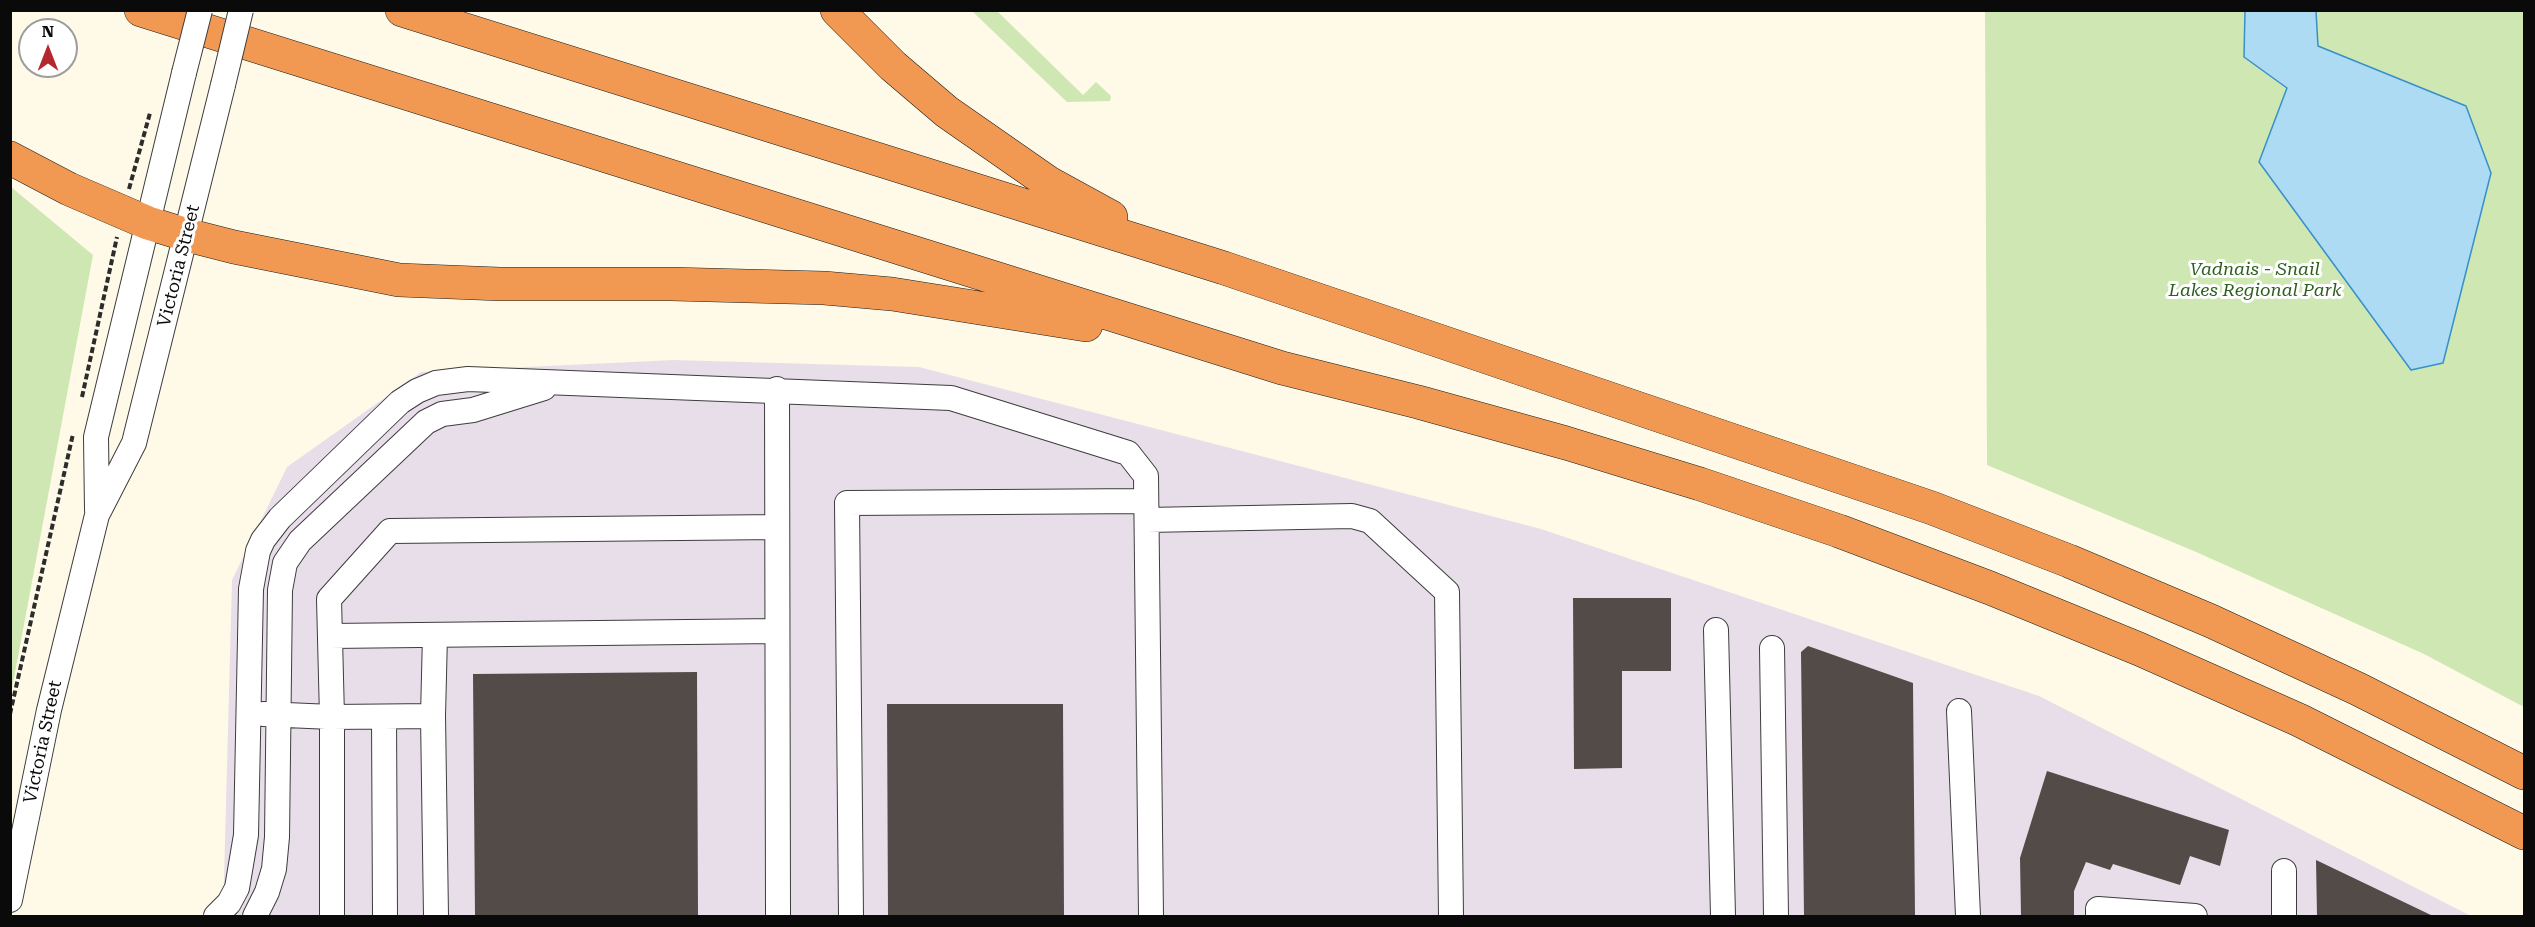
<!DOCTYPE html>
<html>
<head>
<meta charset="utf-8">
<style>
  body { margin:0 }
  #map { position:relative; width:2535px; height:927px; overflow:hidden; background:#fefae7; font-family:"Roboto Serif",serif }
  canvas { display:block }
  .frame { position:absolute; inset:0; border:12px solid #0a0a0a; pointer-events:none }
  .north { position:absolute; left:18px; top:18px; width:60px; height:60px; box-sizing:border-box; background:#fff; border:2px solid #9d9d9d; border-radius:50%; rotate:0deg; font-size:16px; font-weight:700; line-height:24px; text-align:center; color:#0a0a0a }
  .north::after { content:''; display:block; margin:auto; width:21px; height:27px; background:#b5272f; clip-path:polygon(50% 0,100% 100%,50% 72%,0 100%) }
</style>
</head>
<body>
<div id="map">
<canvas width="2535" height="927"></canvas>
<div class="frame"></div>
<div class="north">N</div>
</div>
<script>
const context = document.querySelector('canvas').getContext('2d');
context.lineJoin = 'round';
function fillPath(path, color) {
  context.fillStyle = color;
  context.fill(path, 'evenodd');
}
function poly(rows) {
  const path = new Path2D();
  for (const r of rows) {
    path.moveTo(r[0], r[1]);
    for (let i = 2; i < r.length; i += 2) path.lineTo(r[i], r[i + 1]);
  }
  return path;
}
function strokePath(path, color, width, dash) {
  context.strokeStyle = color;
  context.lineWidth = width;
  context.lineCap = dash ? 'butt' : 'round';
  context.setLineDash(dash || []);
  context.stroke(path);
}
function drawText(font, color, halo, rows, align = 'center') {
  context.font = font + ' "Roboto Serif",serif';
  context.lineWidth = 6;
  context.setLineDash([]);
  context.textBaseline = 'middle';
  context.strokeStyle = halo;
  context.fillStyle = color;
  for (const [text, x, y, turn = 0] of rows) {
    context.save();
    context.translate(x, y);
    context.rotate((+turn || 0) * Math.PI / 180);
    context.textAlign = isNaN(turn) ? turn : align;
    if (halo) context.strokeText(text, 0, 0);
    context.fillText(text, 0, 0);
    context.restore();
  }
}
fillPath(poly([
  [674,360,919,367,1541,529,2039,696,2471,916,223,916,232,580,287,467,421,372]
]), '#e8dee9');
fillPath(poly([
  [972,11,997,11,1083,95,1096,82,1111,96,1110,101,1067,102],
  [1985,11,2524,11,2524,707,2424,654,2194,551,1987,465],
  [11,187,93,255,11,694]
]), '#cee7b3');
const water = poly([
  [2245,11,2316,11,2318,46,2466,106,2491,173,2443,363,2411,370,2259,162,2287,88,2244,57,2245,11]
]);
fillPath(water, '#aedbf4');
strokePath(water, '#3790c9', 1.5);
fillPath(poly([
  [1573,598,1671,598,1671,671,1622,671,1622,768,1574,769],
  [1808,646,1913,683,1915,916,1804,916,1801,652],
  [697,672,698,916,475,916,473,674],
  [887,704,1063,704,1064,916,888,916],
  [2047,771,2229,830,2220,866,2190,856,2180,885,2113,864,2110,870,2086,862,2074,891,2074,916,2021,916,2020,858],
  [2316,860,2433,916,2317,916]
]), '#524b47');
const minor = poly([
  [777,389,778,916],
  [97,510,96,437,184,73],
  [1147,520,1352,516,1370,521,1447,592,1451,916],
  [1716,630,1723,916],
  [330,636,777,631],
  [1772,648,1776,916],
  [1959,711,1968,916],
  [263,714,332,717,329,599,390,531,777,527],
  [433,716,435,635],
  [384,717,385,916],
  [10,900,49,710,97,515,134,443,223,85],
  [216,916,229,903,237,888,246,835,251,589,258,551,263,540,280,518,400,402,417,391,436,383,468,379,951,398,1128,453,1146,476,1151,916],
  [255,916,267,892,274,869,277,837,280,590,285,563,300,541,426,422,442,414,473,410,544,388],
  [332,916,332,717,433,716,436,916],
  [851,916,847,503,1146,501],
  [2098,916,2098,909,2195,916],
  [2284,916,2284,871]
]);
const highway = poly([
  [141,10,1282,368,1418,402,1566,443,1700,484,1839,531,1990,588,2139,649,2299,720,2524,833],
  [402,10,1224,268,1932,508,2069,561,2211,621,2358,689,2524,773],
  [837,10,893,66,947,112,1049,183,1111,217],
  [10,158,69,189,148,223,187,235,234,247,399,280,500,284,671,284,824,288,892,294,1086,325]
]);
strokePath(minor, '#3d3d3d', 26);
strokePath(highway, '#1b1b1b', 34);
strokePath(poly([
  [129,189,150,113],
  [82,397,117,237],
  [10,714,73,434]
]), '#2c2c2c', 4, [6, 3]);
strokePath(minor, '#fff', 24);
strokePath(highway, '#f19953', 33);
const minorBridge = poly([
  [184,73,200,10],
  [223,85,241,10]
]);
strokePath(minorBridge, '#3d3d3d', 26, []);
strokePath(minorBridge, '#fff', 24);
drawText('18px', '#0a0a0a', '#fff', [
  ["Victoria Street",179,266,-76],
  ["Victoria Street",43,742,-78]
]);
drawText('italic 18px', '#2c5f1d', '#fff', [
  ["Vadnais - Snail",2255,270],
  ["Lakes Regional Park",2255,291]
]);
</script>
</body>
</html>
